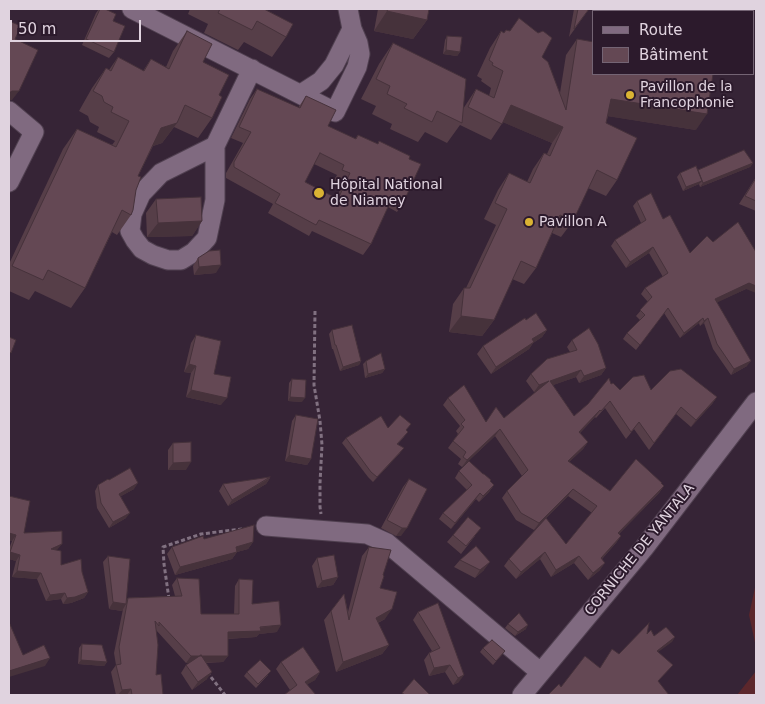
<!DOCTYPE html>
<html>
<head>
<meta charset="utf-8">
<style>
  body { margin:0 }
  #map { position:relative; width:765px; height:704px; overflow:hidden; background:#362436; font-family:"DejaVu Sans",sans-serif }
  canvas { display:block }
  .frame { position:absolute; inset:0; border:10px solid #e0d3df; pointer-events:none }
  .legend { position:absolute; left:592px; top:10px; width:162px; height:65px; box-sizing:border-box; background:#2c1a2c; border:1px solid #746474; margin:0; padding:6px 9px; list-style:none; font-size:15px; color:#e0d3df }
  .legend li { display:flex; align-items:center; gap:10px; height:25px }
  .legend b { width:25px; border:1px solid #746474 }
  .scale { position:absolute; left:10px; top:20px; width:131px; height:22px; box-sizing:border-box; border:2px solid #e0d3df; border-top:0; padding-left:6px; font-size:15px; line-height:18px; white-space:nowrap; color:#e0d3df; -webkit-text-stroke:4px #2c1a2c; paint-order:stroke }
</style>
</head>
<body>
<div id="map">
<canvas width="765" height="704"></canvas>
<div class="frame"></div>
<ul class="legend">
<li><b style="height:6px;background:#806a80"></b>Route</li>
<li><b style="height:14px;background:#644854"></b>Bâtiment</li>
</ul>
<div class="scale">50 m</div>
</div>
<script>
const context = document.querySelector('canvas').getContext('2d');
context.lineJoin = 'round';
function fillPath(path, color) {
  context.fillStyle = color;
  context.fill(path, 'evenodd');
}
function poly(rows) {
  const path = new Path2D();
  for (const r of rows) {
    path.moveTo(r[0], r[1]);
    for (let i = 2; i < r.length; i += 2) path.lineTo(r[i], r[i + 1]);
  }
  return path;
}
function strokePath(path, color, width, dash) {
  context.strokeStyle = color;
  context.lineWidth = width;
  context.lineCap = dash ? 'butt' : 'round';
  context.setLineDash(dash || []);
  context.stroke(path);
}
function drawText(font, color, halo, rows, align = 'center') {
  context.font = font + ' "DejaVu Sans",sans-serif';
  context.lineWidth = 4;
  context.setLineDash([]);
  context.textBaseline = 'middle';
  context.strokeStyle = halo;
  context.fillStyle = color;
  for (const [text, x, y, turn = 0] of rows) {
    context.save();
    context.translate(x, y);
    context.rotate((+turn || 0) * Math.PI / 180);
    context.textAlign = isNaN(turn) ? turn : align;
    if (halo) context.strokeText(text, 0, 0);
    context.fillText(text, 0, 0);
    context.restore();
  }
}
fillPath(poly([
  [756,583,756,647,749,615],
  [756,671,756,695,737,695]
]), '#5c272c');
const minor = poly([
  [132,9,335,112,357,67,360,54,358,43,352,29,348,9],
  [301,94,321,81,334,65,352,29],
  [9,111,34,132,9,182],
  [215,146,161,173,141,194,132,214,130,231,135,240,142,249,153,255,168,260,181,260,194,252,207,238,215,200,215,146,252,69],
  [266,526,367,534,387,543,540,672],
  [522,695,644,548,756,402]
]);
strokePath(minor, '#504050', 21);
strokePath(poly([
  [315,311,314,385,320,421,322,445,320,483,320,507,321,514],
  [169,599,164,564,163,547,201,534,242,529],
  [207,672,225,695]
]), '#817181', 3, [4, 2.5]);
strokePath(minor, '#806a80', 19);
fillPath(poly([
  [99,9,105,9,113,21,114,52,109,58,82,45,96,13],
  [190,9,264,9,286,37,272,57,244,42,238,50,204,33,208,24,188,14],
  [378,9,429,9,427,20,413,39,374,31],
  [574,9,589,9,569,37],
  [627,9,668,9,682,11,626,11],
  [506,30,542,57,560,93,566,55,577,39,696,130,608,116,606,123,617,180,606,196,588,188,573,221,561,237,552,233,536,268,524,284,512,279,494,320,482,336,449,332,453,304,464,288,466,288,496,225,484,219,498,190,509,173,527,182,533,169,544,153,547,154,552,143,503,122,491,140,460,125,447,143,425,132,418,142,390,129,392,124,372,114,376,106,361,99,379,64,393,43,463,109,476,89,489,96,491,88,481,81,482,79,477,76,490,48,501,31,504,33],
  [187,31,203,62,219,95,212,118,198,138,174,127,162,143,153,146,138,176,131,215,117,235,112,232,85,288,71,308,35,291,29,300,9,291,9,264,63,149,77,129,112,145,115,141,97,132,99,127,90,122,88,116,79,111,92,88,106,68,109,70,118,57,143,71,151,59,166,67,173,51],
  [447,36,460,52,457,56,443,54,445,40],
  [257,89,298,108,306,96,328,126,355,139,358,135,378,144,379,141,409,159,404,201,397,212,388,207,371,244,363,255,312,231,309,236,268,213,273,204,226,178,226,173,243,143,231,138,250,99],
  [314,164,337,175,334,180,343,184,336,198,305,182],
  [753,163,750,167,700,187,699,184,683,191,677,177,680,173],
  [756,177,756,211,739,204],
  [156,199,202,221,192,236,147,237,146,213],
  [637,201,663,219,690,253,746,289,717,302,747,366,731,375,713,349,704,323,700,326,699,323,680,338,664,313,636,350,623,339,627,333,640,320,636,316,648,302,641,294,645,288,663,277,649,253,626,268,611,246,615,240,641,223,633,206],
  [198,258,216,273,194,275,193,266],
  [526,320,547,330,542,337,533,343,529,349,491,374,477,354,483,346],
  [332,330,361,361,359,365,340,371,333,349,332,349,329,334],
  [196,335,214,374,221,405,186,397,191,373,184,372,191,343],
  [572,340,606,368,601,375,579,383,576,377,553,385,574,416,611,384,620,390,651,390,717,397,712,404,691,427,676,414,649,450,634,429,626,439,605,408,596,418,595,417,580,433,588,442,583,449,569,462,610,491,661,483,664,486,659,493,619,534,621,536,616,543,602,559,600,570,588,580,574,563,551,577,540,559,516,579,504,566,509,559,566,544,592,513,568,496,534,530,516,520,502,498,507,491,522,476,495,436,462,467,458,464,461,459,448,448,458,434,456,431,460,426,443,405,448,398,486,422,504,418,537,391,534,392,526,381,531,374,570,352,567,347],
  [366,361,385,369,382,373,365,378,363,364],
  [292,379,302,402,288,401,289,383],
  [296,415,311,459,307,465,285,461,292,421],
  [388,428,406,431,404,437,397,445,400,453,373,482,368,477,342,443,346,438],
  [173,443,186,470,168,470,168,450],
  [459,471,490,481,494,485,489,492,479,502,476,499,451,529,439,519,443,513,467,490,455,478],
  [270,478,266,484,228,506,219,491,223,484],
  [409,479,401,536,396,536,381,528,403,487],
  [109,480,134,489,121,496,126,518,109,528,97,508,95,491,98,485],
  [9,496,24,533,57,550,61,565,82,572,88,592,84,598,71,603,63,604,61,599,46,601,37,579,12,577,16,561,9,559,9,549,12,541,9,540],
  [453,535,475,536,461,554,447,542],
  [204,539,253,542,248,549,237,552,232,559,175,575,167,554,172,547],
  [369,547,383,575,380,588,385,619,378,623,389,645,382,654,336,672,324,620,344,594,348,612,362,556],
  [108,556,126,601,128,598,175,596,172,585,177,578,201,614,234,614,235,586,239,579,252,604,277,632,259,634,256,637,228,639,228,656,223,662,206,663,207,679,192,690,181,673,186,665,190,663,186,663,156,630,156,675,162,695,116,695,111,672,116,665,114,653,123,609,122,611,109,609,103,562],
  [317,558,338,577,333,585,317,588,312,566],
  [460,560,484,570,475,578,454,567],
  [438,603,459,682,453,685,445,672,429,676,424,660,429,653,432,651,413,620,418,612],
  [508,624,526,629,515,636,505,628],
  [82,644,107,662,104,666,78,664,79,648],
  [483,648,505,651,493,665,480,652],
  [281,662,320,672,315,680,307,684,290,690,276,669],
  [247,672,268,675,256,688,244,676]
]), '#563e48');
fillPath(poly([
  [387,11,427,20,413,39,374,31],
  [446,50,460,52,457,56,443,54],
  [12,91,19,91,12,100,9,100,9,93],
  [611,99,707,114,696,130,600,115],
  [511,105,563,127,552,143,500,121],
  [177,123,162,143,147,148,161,128],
  [753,163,750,167,700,187,703,183],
  [702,181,699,184,683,191,686,187],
  [202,221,192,236,147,237,158,223],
  [653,247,649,253,626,268,630,262],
  [221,265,216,273,194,275,199,267],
  [749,283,756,286,756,293,746,289,712,305,715,299],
  [461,316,494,320,482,336,449,332],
  [703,318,699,323,680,338,684,333],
  [708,318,704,323,700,326,704,321],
  [547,330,542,337,533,343,529,349,491,374,496,367,532,339],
  [361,361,359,365,340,371,343,367],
  [751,361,747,366,731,375,734,369],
  [189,364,196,366,191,373,184,372],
  [606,368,601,375,579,383,584,376],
  [385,369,382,373,365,378,368,374],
  [581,370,576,377,545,388,550,381],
  [549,381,544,389,534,392,539,385],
  [191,390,227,398,221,405,186,397],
  [290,397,305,398,302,402,288,401],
  [717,397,712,404,691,427,696,420],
  [600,410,595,417,574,439,579,432],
  [500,429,495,436,462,467,467,460],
  [588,442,583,449,563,468,568,461],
  [404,448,400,453,373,482,377,477],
  [289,455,311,459,307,465,285,461],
  [191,462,186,470,168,470,173,463],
  [270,478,266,484,228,506,232,500],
  [138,483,134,489,116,499,119,494],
  [494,485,489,492,479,502,483,496],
  [664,486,659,493,613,540,618,533],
  [573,489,568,496,534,530,539,523],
  [480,493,476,499,451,529,455,523],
  [130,513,126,518,109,528,113,522],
  [402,528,407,528,401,536,396,536],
  [9,533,16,535,12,541,9,540],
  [621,536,616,543,596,565,601,558],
  [253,542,248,549,237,552,232,559,175,575,180,567,236,547],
  [62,544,57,550,51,549],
  [10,552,20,555,16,561,9,559,9,554],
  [545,552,540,559,516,579,521,572],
  [579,556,574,563,551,577,556,570],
  [490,562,484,570,475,578,480,570],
  [605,563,600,570,588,580,593,573],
  [17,571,41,573,37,579,12,577],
  [338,577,333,585,317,588,322,581],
  [88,592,84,598,71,603,63,604,67,598],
  [65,593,61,599,46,601,50,595],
  [113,602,126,604,122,611,109,609],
  [392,609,385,619,369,627,376,618],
  [281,625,277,632,259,634,256,637,223,639,228,632],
  [528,625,526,629,515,636,518,632],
  [675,637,672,642,654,655,657,651],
  [389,645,382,654,336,672,343,662],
  [191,656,228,656,223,662,186,663],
  [50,658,45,666,9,677,9,671],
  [81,660,107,662,104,666,78,664],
  [450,665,445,672,429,676,434,668],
  [212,672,207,679,192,690,198,682],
  [320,672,315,680,300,689,305,682],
  [464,675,459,682,453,685,458,678],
  [131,689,127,695,118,695,122,690]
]), '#46323b');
const building = poly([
  [100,9,105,9,116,14,113,21,125,26,114,52,86,39,100,9],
  [220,9,264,9,293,24,286,37,257,21,252,30,218,13,220,9],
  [388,9,429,9,427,20,387,11,388,9],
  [578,9,589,9,574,29,578,9],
  [635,9,668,9,682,11,635,11,635,9],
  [519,18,538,33,543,31,552,38,542,57,548,62,566,110,577,39,594,42,594,74,713,74,707,114,611,99,606,123,637,138,617,180,597,170,573,221,560,215,536,268,521,261,494,320,461,316,464,288,470,288,507,209,495,203,509,173,530,183,544,153,550,156,563,127,511,105,502,124,468,107,476,89,494,98,503,71,492,65,493,63,489,60,501,31,504,33,506,30,510,31,519,18],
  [9,21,21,26,15,39,38,50,19,91,12,91,9,93,9,21],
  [187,31,212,44,203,62,229,75,219,95,222,97,212,118,185,105,177,123,161,128,138,176,141,177,136,190,133,210,131,215,122,210,85,288,48,270,43,280,12,266,77,129,116,147,129,121,111,112,113,107,104,102,102,96,93,91,106,68,111,71,118,57,144,71,151,59,169,69,187,31],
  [447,36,462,37,460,52,446,50,447,36],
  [393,43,466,79,462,123,437,111,432,122,404,108,407,104,387,94,390,86,376,79,393,43],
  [257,89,300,108,306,96,336,110,328,126,356,139,358,135,378,144,379,141,410,156,409,159,421,164,404,201,393,196,371,244,319,220,316,225,275,203,280,194,234,167,234,162,251,132,239,127,257,89],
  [320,153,344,165,342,170,350,173,338,199,305,182,320,153],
  [744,150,753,163,703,183,698,170,744,150],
  [696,166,702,181,686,187,680,173,696,166],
  [756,178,756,201,745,196,756,178],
  [651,193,663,219,670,215,690,253,707,236,713,242,738,222,756,252,756,286,749,283,715,299,751,361,734,369,717,344,708,318,704,321,703,318,684,333,668,308,640,345,627,333,645,315,640,310,652,297,645,288,668,273,653,247,630,262,615,240,646,220,637,201,651,193],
  [201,197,202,221,158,223,156,199,201,197],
  [220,250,221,265,199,267,198,258,209,251,220,250],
  [536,313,547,330,532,339,534,342,496,367,483,346,525,318,526,320,536,313],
  [352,325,361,361,343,367,336,345,335,345,332,330,352,325],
  [589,328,598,344,606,368,584,376,581,370,550,381,574,416,588,404,609,378,611,384,613,383,620,390,633,377,644,375,651,390,670,371,681,369,717,397,696,420,681,407,654,443,639,422,631,432,610,401,601,411,600,410,579,432,588,442,568,461,610,491,636,459,662,483,661,483,664,486,618,533,621,536,601,558,605,563,593,573,579,556,556,570,545,552,521,572,509,559,546,518,566,544,597,506,573,489,539,523,521,513,507,491,528,470,500,429,467,460,463,457,466,452,453,441,464,427,461,424,465,420,448,398,464,385,486,422,496,407,504,418,549,381,539,385,531,374,547,359,577,350,572,340,589,328],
  [196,335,221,341,214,374,231,377,227,398,191,390,196,366,189,364,196,335],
  [9,337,16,340,11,353,9,352,9,337],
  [381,353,385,369,368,374,366,361,381,353],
  [292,379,306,380,305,398,290,397,292,379],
  [296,415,318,419,311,459,289,455,296,415],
  [400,415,411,424,406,430,408,432,397,444,404,448,377,477,371,472,346,438,381,416,388,428,400,415],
  [191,442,191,462,173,463,173,443,191,442],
  [469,461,483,474,484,474,491,480,490,481,494,485,483,496,480,493,455,523,443,513,472,485,459,471,469,461],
  [130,468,138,483,119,494,130,513,113,522,101,503,98,485,108,479,109,480,130,468],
  [270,477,232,500,223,484,270,477],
  [409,479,427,489,407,528,402,528,387,520,409,479],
  [9,496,30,501,24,533,62,531,62,544,51,549,61,551,61,565,81,559,82,572,88,592,75,597,67,598,65,593,50,595,41,573,17,571,20,555,10,552,16,535,9,533,9,496],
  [468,517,481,528,466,546,453,535,468,517],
  [254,525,253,542,236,547,237,552,180,567,172,547,203,536,204,539,254,525],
  [476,546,490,562,480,570,460,560,476,546],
  [369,547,391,550,383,575,384,576,380,588,397,592,392,609,376,618,389,645,343,662,331,611,344,594,349,620,369,547],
  [334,555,338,577,322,581,317,558,334,555],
  [108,556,130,559,126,604,113,602,108,556],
  [177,578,199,579,201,614,239,614,239,579,253,580,252,604,279,601,281,625,260,627,261,631,228,632,228,656,191,656,159,622,159,626,155,621,158,645,156,675,161,674,163,695,132,695,131,689,122,690,116,665,121,664,119,647,128,598,182,596,177,578],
  [438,603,464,675,458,678,450,665,434,668,429,653,440,648,418,612,438,603],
  [519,613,528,625,518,632,508,624,519,613],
  [9,622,23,655,44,645,50,658,9,671,9,622],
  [649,623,647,634,651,630,654,636,666,627,675,637,657,651,673,665,658,681,669,695,548,695,559,684,561,687,585,656,600,668,612,649,619,654,649,623],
  [492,640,505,651,496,661,483,648,492,640],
  [82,644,102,645,107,662,81,660,82,644],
  [303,647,320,672,305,682,316,695,284,695,297,685,281,662,303,647],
  [201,655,212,672,198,682,186,665,201,655],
  [260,660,271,671,258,684,247,672,260,660],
  [414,679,430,695,405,695,402,693,414,679]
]);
fillPath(building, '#644854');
strokePath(building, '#46323b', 1);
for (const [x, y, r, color] of [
  [630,95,5,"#dab333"],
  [319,193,6,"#dab333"],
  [529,222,5,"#dab333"]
]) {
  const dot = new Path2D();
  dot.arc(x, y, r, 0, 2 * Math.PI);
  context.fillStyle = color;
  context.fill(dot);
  strokePath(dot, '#2c1a2c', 2);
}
drawText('14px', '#e0d3df', '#2c1a2c', [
  ["Pavillon de la",640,87],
  ["Francophonie",640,103],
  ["Hôpital National",330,185],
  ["de Niamey",330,201],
  ["Pavillon A",539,222]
], 'left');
drawText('14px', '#e0d3df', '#2c1a2c', [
  ["CORNICHE DE YANTALA",640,550,-51]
]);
</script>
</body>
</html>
